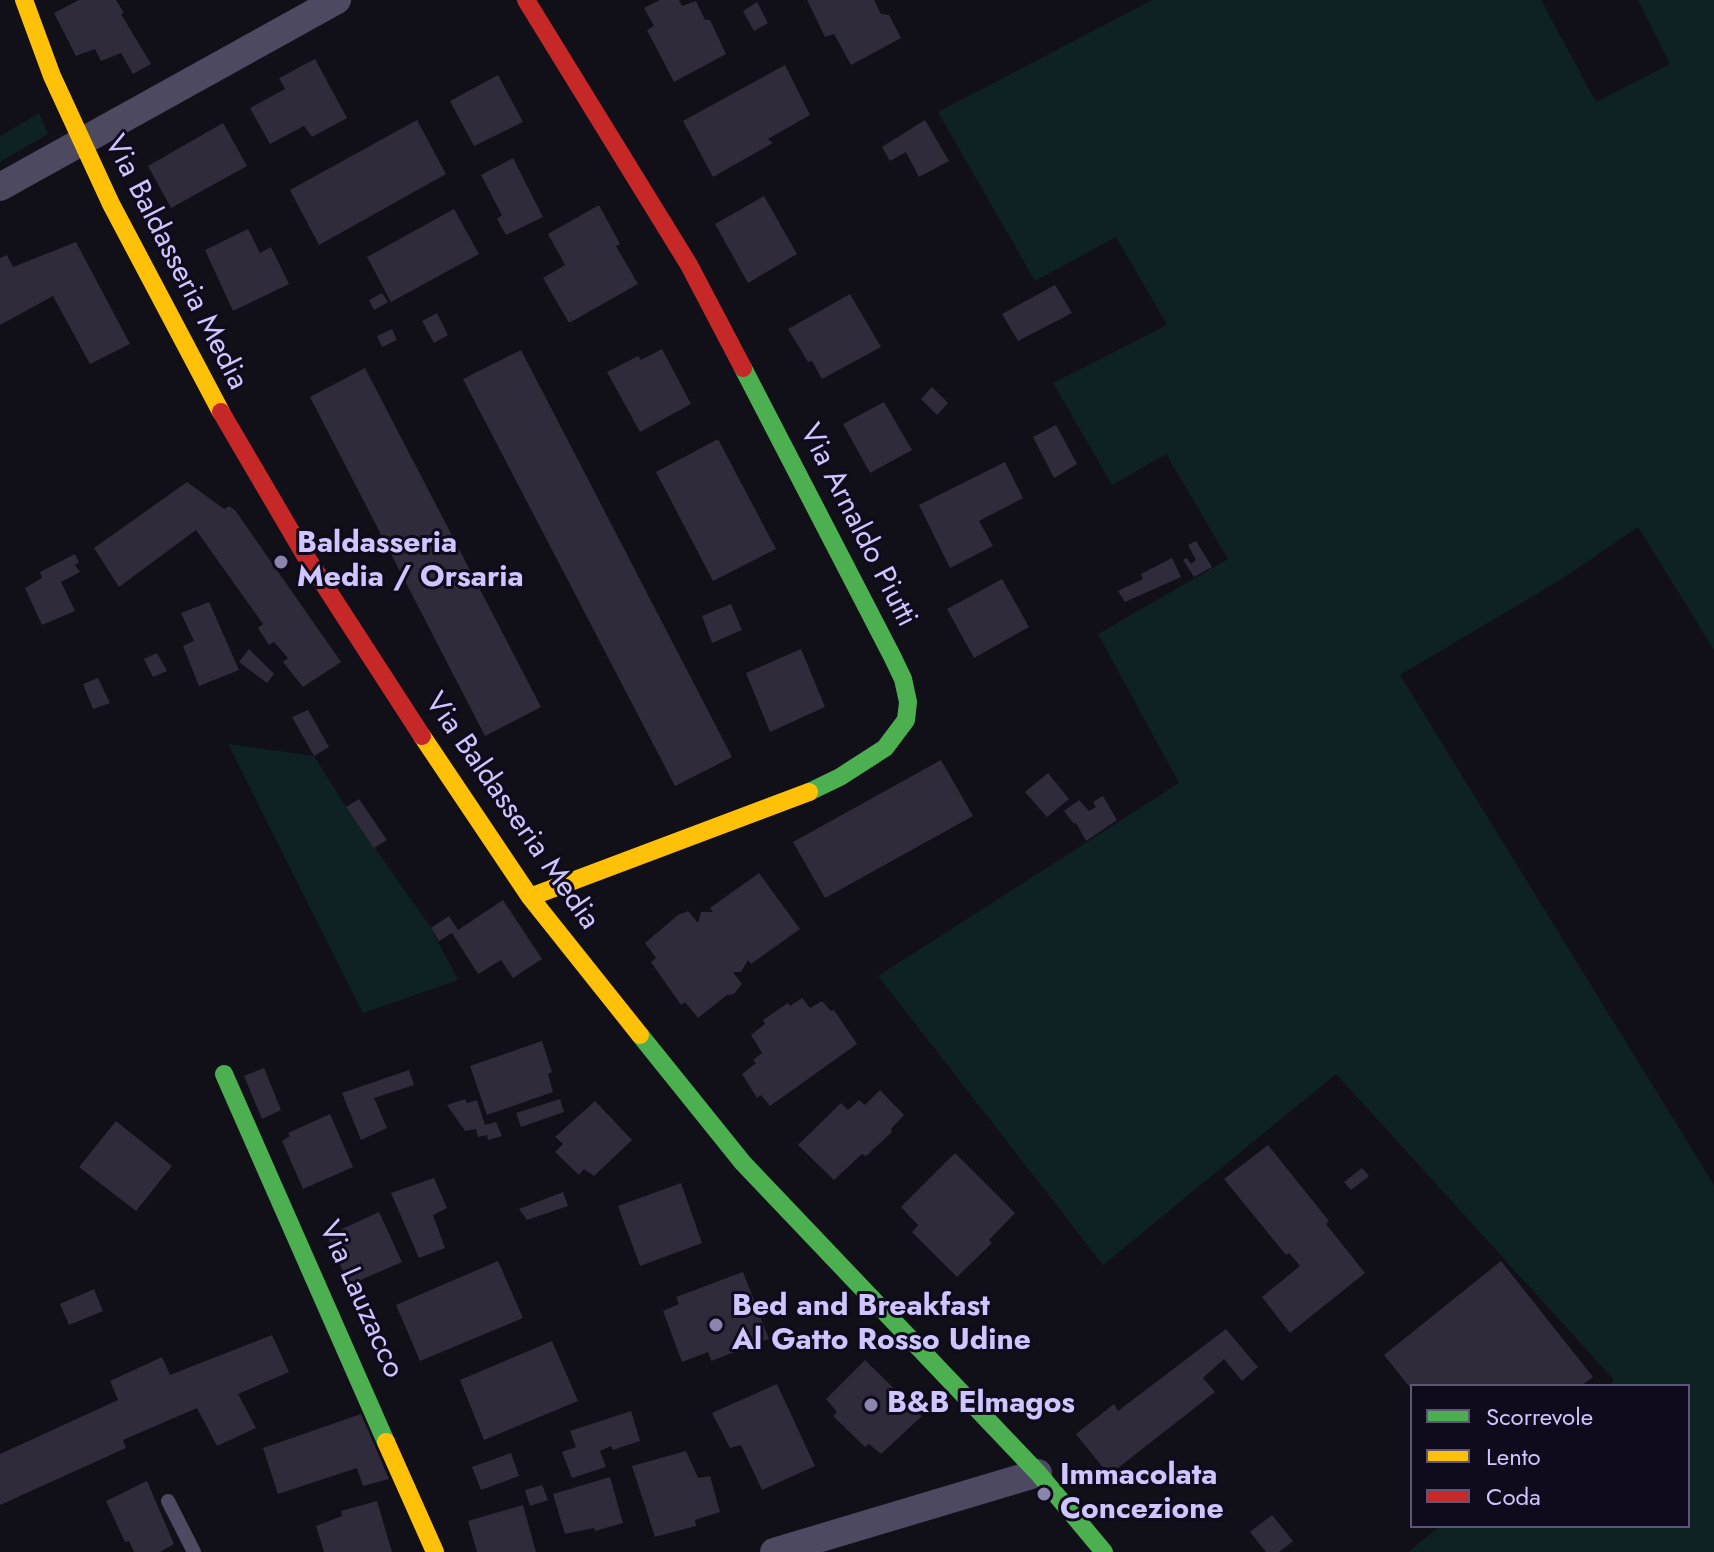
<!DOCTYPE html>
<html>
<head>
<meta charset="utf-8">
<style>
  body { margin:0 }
  #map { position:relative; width:1714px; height:1552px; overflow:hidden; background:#110f18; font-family:Jost,sans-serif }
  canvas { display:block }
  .legend { position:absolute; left:1410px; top:1384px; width:280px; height:144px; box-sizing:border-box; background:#0f0b1c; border:2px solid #5c5677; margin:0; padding:10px 14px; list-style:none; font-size:24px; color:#cfc6ff }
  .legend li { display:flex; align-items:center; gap:16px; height:40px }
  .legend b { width:40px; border:2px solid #5c5677 }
</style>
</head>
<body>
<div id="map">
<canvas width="1714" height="1552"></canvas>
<ul class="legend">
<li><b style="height:10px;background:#4caf50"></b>Scorrevole</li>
<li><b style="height:10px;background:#ffc107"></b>Lento</li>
<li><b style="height:10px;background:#c62828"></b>Coda</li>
</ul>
</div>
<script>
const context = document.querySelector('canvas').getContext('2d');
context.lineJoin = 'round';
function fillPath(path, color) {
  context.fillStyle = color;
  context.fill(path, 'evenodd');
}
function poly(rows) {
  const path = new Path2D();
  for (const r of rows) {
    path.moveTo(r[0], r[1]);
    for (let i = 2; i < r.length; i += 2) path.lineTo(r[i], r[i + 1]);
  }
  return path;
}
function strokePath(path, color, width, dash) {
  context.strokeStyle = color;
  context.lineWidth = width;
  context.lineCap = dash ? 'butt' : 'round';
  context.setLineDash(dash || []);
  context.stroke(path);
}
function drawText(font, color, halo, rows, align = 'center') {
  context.font = font + ' Jost,sans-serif';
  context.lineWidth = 6;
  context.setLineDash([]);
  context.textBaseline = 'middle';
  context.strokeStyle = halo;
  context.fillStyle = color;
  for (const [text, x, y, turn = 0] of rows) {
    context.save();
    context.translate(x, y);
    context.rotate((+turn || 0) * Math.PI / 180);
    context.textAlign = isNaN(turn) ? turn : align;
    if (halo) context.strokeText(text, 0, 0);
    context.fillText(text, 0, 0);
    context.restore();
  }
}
fillPath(poly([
  [1152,0,1541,0,1596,102,1670,64,1638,0,1714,0,1714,650,1638,527,1562,579,1400,675,1714,1185,1714,1552,1408,1552,1440,1526,1688,1526,1688,1386,1608,1386,1614,1380,1336,1074,1103,1265,878,976,1179,783,1098,634,1228,559,1166,454,1112,485,1053,383,1167,325,1116,237,1035,281,938,112],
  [39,113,48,134,0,162,0,136],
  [228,744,314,756,346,807,431,928,458,980,363,1013]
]), '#0e2224');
fillPath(poly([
  [79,0,116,0,124,13,121,14,151,64,133,74,121,53,101,61,95,49,76,56,54,13],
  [660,0,679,0,682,6,696,1,705,20,710,20,726,54,674,82,647,30,654,26,644,8],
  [807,0,874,0,881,14,889,15,901,38,851,65,834,34,825,37],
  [757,2,768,23,754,31,743,11],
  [315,59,347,118,312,137,304,126,270,144,250,108,285,89,279,78],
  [785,65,810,115,768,139,773,143,713,177,683,121],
  [498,75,523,122,474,146,450,101],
  [417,120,446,174,319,245,290,190],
  [925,120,949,161,919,177,906,152,890,161,882,147],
  [223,123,247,166,171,208,148,166],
  [513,158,543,217,506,235,497,219,502,215,481,175],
  [764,196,797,254,748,283,715,224],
  [599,205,620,244,616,246,638,284,569,323,543,278,565,265,548,234],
  [454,209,479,254,391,302,367,257],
  [248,229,260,253,271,247,289,284,233,311,205,250],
  [76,242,130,344,90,364,53,296,0,325,0,258,7,255,13,267],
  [1055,285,1072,313,1018,341,1002,314],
  [382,293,388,302,374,310,369,300],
  [850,294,881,347,822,379,812,361,808,362,788,329],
  [437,313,448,335,434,343,422,321],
  [392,329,397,340,382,347,377,336],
  [662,349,691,404,640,432,607,372,638,356,641,360],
  [521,350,732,757,675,786,463,379],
  [365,368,541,707,485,736,310,397],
  [932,387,948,403,937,415,921,399],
  [884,402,912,450,870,473,843,424],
  [1056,425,1077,464,1054,478,1033,437],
  [718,439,776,549,713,581,656,472],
  [1005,462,1023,498,979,521,993,546,950,568,919,505],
  [187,482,224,509,229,506,235,510,341,662,303,687,283,662,288,658,274,642,269,645,258,628,263,624,196,530,119,587,94,548],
  [1196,541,1212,567,1194,577,1183,560,1187,558,1191,564,1196,560,1188,545],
  [75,554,79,562,75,565,80,572,61,582,75,611,42,625,25,588,42,578,40,572],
  [1172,558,1181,577,1125,602,1118,591,1143,579,1141,574],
  [1002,579,1029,627,974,658,947,609],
  [209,602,239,670,199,686,183,646,194,641,181,613],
  [731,604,742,630,712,643,702,616],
  [249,649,274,674,267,683,239,662],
  [801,649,825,707,770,732,746,673],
  [157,653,167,671,153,677,144,659],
  [98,678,110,703,93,709,83,684],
  [308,710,329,747,314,756,292,717],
  [941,760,973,816,825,898,793,842],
  [1048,773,1069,799,1047,817,1025,792],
  [1103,796,1117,820,1086,841,1076,823,1074,824,1064,811,1079,800,1089,811,1096,807,1093,802],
  [359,799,387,840,374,848,346,807],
  [759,873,800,929,751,964,748,960,741,972,733,972,742,984,734,994,727,995,698,1018,685,1002,681,1005,651,962,656,958,645,943,678,915,688,911,698,923,701,912,713,912,710,908],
  [503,900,542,959,513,978,501,960,478,974,452,933,439,941,431,928,449,916,458,930],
  [802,998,810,1008,822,1001,831,1011,834,1010,857,1044,770,1106,761,1095,757,1098,742,1074,756,1063,753,1060,762,1053,751,1035,765,1024,763,1020,788,1003,790,1006],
  [542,1041,552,1072,548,1074,553,1092,487,1115,470,1066],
  [264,1068,281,1110,262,1119,244,1076],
  [409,1070,414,1085,374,1098,387,1128,361,1140,342,1093],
  [880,1090,904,1115,891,1129,892,1132,866,1156,862,1154,834,1180,798,1145,841,1103,848,1110,859,1100,865,1105],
  [465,1099,467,1103,477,1100,485,1125,496,1122,502,1136,488,1140,487,1135,478,1137,476,1129,465,1131,447,1105],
  [560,1099,564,1112,521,1127,516,1113],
  [595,1101,632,1140,594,1176,584,1169,579,1175,555,1152,563,1144,555,1137],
  [330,1114,353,1167,303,1189,282,1141,290,1136,288,1133],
  [116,1121,172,1166,136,1211,79,1167],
  [1268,1145,1329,1221,1326,1224,1365,1273,1290,1333,1262,1297,1300,1266,1289,1253,1286,1255,1224,1179],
  [955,1153,1015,1213,989,1240,992,1243,957,1277,912,1232,918,1225,901,1207],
  [1362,1168,1369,1176,1351,1190,1344,1182],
  [434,1178,447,1208,433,1215,445,1248,419,1258,391,1193],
  [681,1183,702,1243,640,1266,618,1206],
  [563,1192,568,1206,527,1220,519,1209],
  [379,1212,402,1262,349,1285,327,1236],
  [498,1261,523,1318,420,1361,396,1305],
  [1501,1261,1593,1377,1581,1386,1412,1386,1412,1390,1384,1355],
  [743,1272,769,1339,711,1361,708,1352,682,1362,663,1311,679,1304,676,1297],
  [94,1289,103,1311,69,1325,60,1304],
  [1226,1329,1258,1367,1242,1381,1224,1359,1203,1378,1215,1392,1109,1475,1076,1434,1114,1404,1118,1411],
  [272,1335,289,1372,238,1394,256,1428,217,1446,197,1408,123,1440,126,1448,0,1505,0,1454,118,1400,110,1381,162,1357,170,1375],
  [552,1341,578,1401,484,1440,460,1380],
  [865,1360,922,1416,881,1454,869,1444,865,1447,833,1416,837,1412,826,1399],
  [777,1384,815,1466,762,1490,741,1445,730,1448,712,1413],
  [631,1411,640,1441,613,1450,611,1446,600,1451,606,1467,572,1478,562,1452,576,1447,570,1431],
  [361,1414,389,1479,363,1486,357,1468,278,1494,263,1448],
  [686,1451,698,1478,710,1476,720,1512,695,1520,696,1526,655,1537,632,1466],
  [511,1453,519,1476,481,1490,472,1467],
  [610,1477,623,1523,595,1531,594,1528,565,1534,553,1494],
  [147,1481,174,1544,160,1552,134,1552,129,1541,125,1542,106,1501],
  [542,1485,548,1500,530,1506,525,1490],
  [377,1501,392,1552,324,1552,316,1526,342,1516,341,1511],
  [523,1505,536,1552,477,1552,468,1521],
  [1272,1515,1293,1541,1279,1552,1266,1552,1250,1532]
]), '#2f2b3b');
strokePath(poly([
  [168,1501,194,1552]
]), '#4c4961', 14);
strokePath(poly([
  [0,187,337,0],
  [774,1552,1038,1473]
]), '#4c4961', 28);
strokePath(poly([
  [743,368,892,656,903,679,908,702,906,720,885,748,840,777,809,792],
  [640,1035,743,1163,1038,1473,1104,1552],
  [224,1074,386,1442]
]), '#4caf50', 18);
strokePath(poly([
  [24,0,52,76,111,204,221,412],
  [422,736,530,897,640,1035],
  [530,897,809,792],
  [386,1442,435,1552]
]), '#ffc107', 18);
strokePath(poly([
  [526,0,689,265,743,368],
  [221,412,303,552,422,736]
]), '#c62828', 18);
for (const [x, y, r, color] of [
  [281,562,8,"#8c86ae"],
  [716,1325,8,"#8c86ae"],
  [871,1405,8,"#8c86ae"],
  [1044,1494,8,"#8c86ae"]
]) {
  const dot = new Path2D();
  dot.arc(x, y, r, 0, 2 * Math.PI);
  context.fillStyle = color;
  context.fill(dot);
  strokePath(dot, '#0f0b1c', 3);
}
drawText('30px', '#cfc6ff', '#0f0b1c', [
  ["Via Baldasseria Media",175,263,63],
  ["Via Arnaldo Piutti",857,526,63],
  ["Via Baldasseria Media",511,812,55],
  ["Via Lauzacco",360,1300,66]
]);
drawText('bold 30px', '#cfc6ff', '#0f0b1c', [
  ["Baldasseria",297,545],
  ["Media / Orsaria",297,579],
  ["Bed and Breakfast",732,1308],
  ["Al Gatto Rosso Udine",732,1342],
  ["B&B Elmagos",887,1405],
  ["Immacolata",1060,1477],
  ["Concezione",1060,1511]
], 'left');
</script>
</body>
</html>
